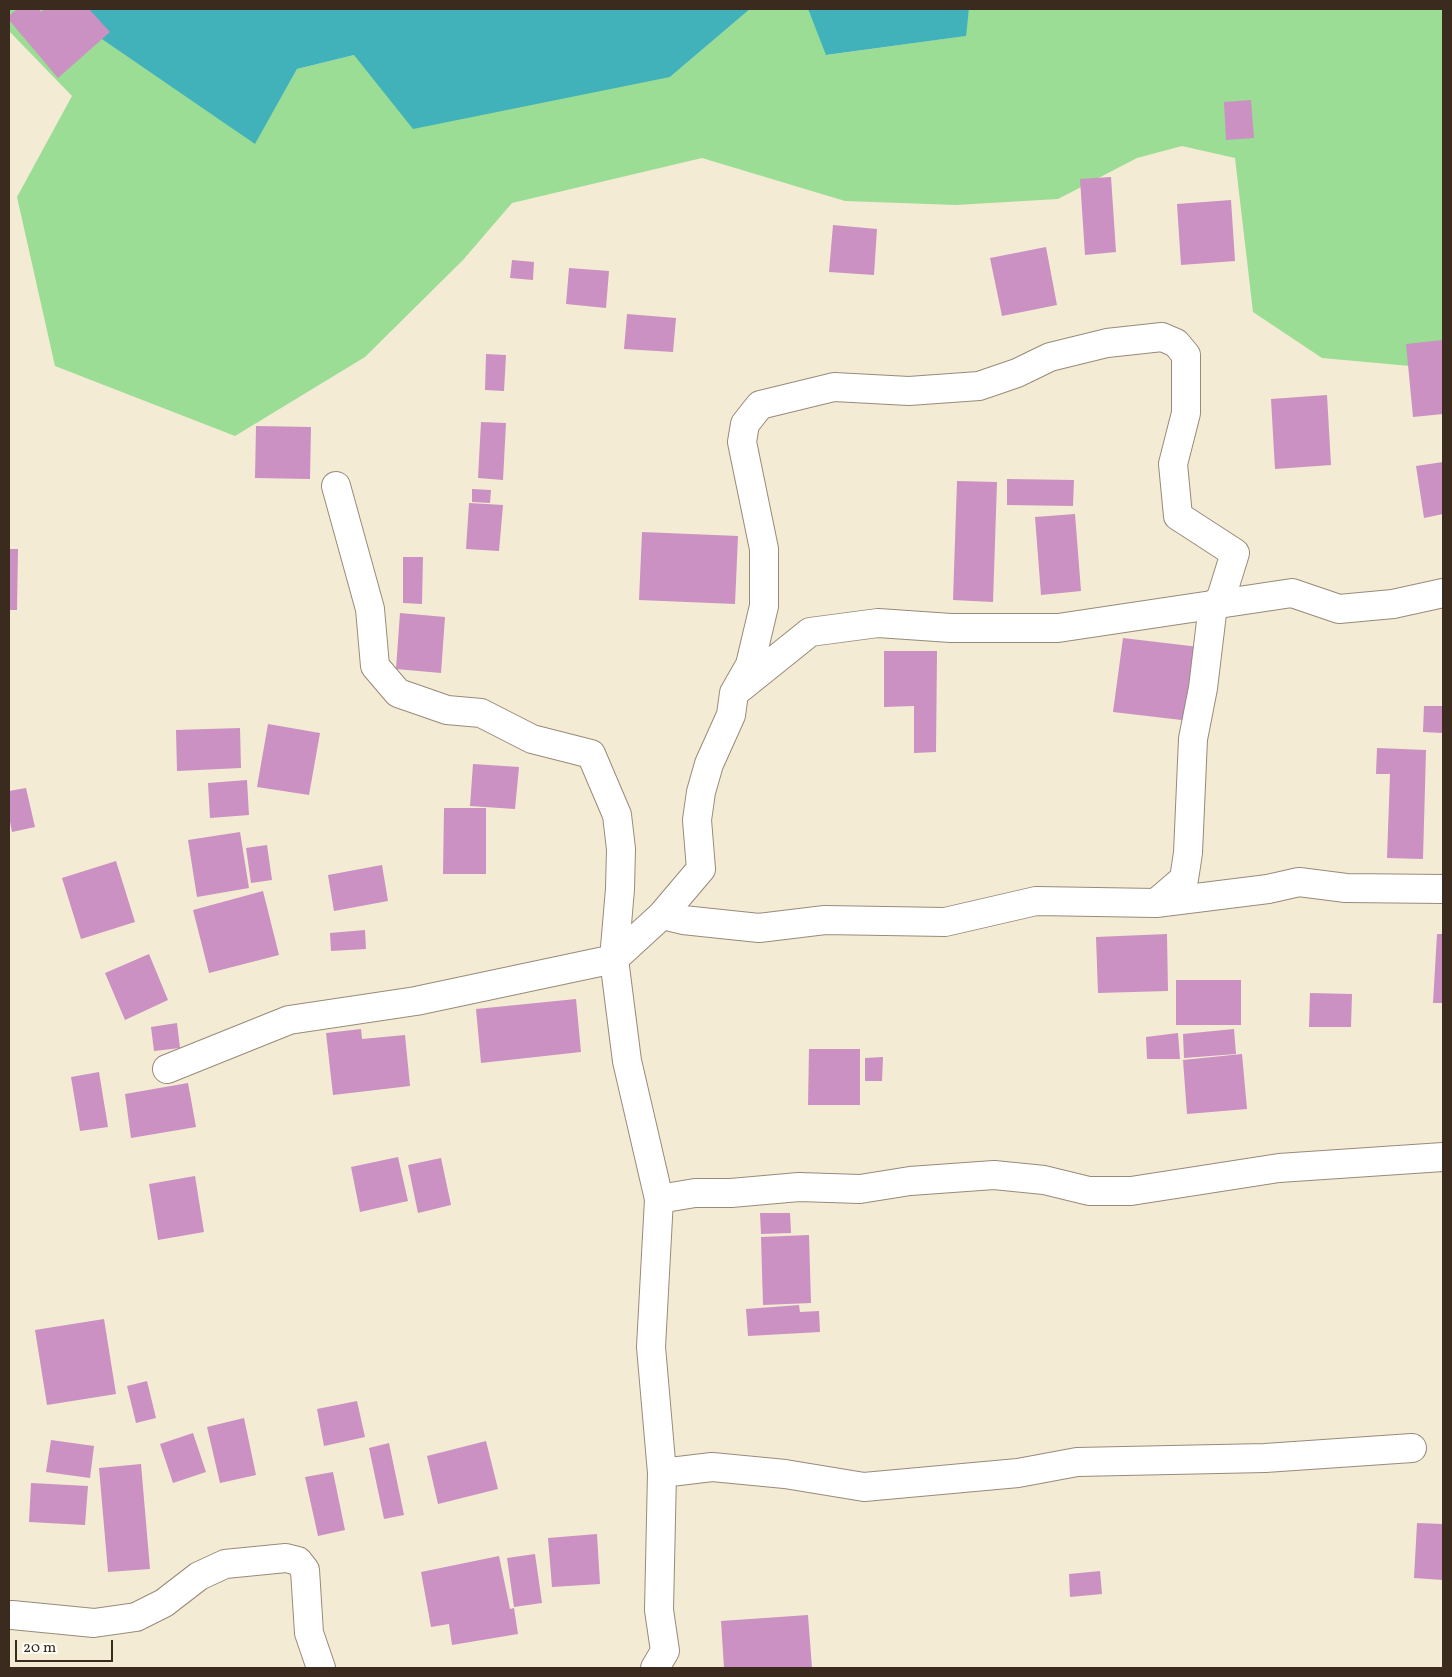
<!DOCTYPE html>
<html>
<head>
<meta charset="utf-8">
<style>
  body { margin:0 }
  #map { position:relative; width:1452px; height:1677px; overflow:hidden; background:#f4ebd5; font-family:Vollkorn,serif }
  canvas { display:block }
  .frame { position:absolute; inset:0; border:10px solid #3b2a1e; pointer-events:none }
  .scale { position:absolute; left:15px; top:1640px; width:98px; height:22px; box-sizing:border-box; border:2px solid #3b2a1e; border-top:0; padding-left:6px; font-size:15px; line-height:18px; white-space:nowrap; color:#3b2a1e; -webkit-text-stroke:4px #fdfcf7; paint-order:stroke }
</style>
</head>
<body>
<div id="map">
<canvas width="1452" height="1677"></canvas>
<div class="frame"></div>
<div class="scale">20 m</div>
</div>
<script>
const context = document.querySelector('canvas').getContext('2d');
context.lineJoin = 'round';
function fillPath(path, color) {
  context.fillStyle = color;
  context.fill(path, 'evenodd');
}
function poly(rows) {
  const path = new Path2D();
  for (const r of rows) {
    path.moveTo(r[0], r[1]);
    for (let i = 2; i < r.length; i += 2) path.lineTo(r[i], r[i + 1]);
  }
  return path;
}
function strokePath(path, color, width, dash) {
  context.strokeStyle = color;
  context.lineWidth = width;
  context.lineCap = dash ? 'butt' : 'round';
  context.setLineDash(dash || []);
  context.stroke(path);
}
fillPath(poly([
  [9,9,58,9,255,143,297,69,354,55,670,77,750,9,808,9,827,55,965,36,969,9,1443,9,1443,369,1322,358,1253,312,1235,158,1182,146,1137,158,1058,199,956,205,845,201,702,158,512,203,463,260,365,357,235,436,55,366,17,197,72,96,9,31]
]), '#9bdd94');
fillPath(poly([
  [58,9,750,9,670,77,413,129,354,55,297,69,255,144],
  [808,9,969,9,966,36,826,55]
]), '#42b2ba');
fillPath(poly([
  [17,9,39,9,41,12,45,9,89,9,110,32,58,78,9,20,9,16],
  [1251,100,1254,138,1226,140,1224,102],
  [1111,177,1116,252,1085,255,1080,179],
  [1231,200,1235,261,1181,265,1177,204],
  [833,225,877,229,874,275,829,272],
  [1046,247,1057,305,1002,316,990,258],
  [512,260,534,262,533,280,510,278],
  [569,268,609,271,606,308,566,304],
  [627,314,676,318,673,352,624,349],
  [1443,340,1443,414,1413,417,1406,344],
  [486,354,506,355,504,391,485,390],
  [1327,395,1331,465,1275,469,1271,399],
  [481,422,506,423,503,480,478,478],
  [256,426,311,427,310,479,255,478],
  [1443,462,1443,514,1424,518,1416,466],
  [1007,479,1074,480,1073,506,1007,505],
  [957,481,997,482,993,602,953,600],
  [472,489,491,490,490,503,472,502],
  [469,503,503,505,499,551,466,549],
  [1075,514,1081,591,1041,595,1035,517],
  [642,532,738,536,735,604,639,600],
  [9,549,18,549,17,610,9,610],
  [403,557,423,557,422,604,403,603],
  [400,613,445,617,441,673,396,669],
  [1123,638,1199,647,1190,721,1113,712],
  [884,651,937,651,936,752,914,753,914,706,884,707],
  [1424,706,1443,706,1443,733,1423,732],
  [268,724,320,733,309,795,257,787],
  [240,728,241,768,177,771,176,730],
  [1377,748,1426,750,1423,859,1387,858,1390,774,1376,774],
  [473,764,519,767,515,809,470,806],
  [247,780,249,815,210,818,208,783],
  [26,788,35,827,12,832,9,816,9,791],
  [444,808,486,808,486,874,443,874],
  [240,832,249,888,197,897,188,840],
  [267,845,272,880,251,883,246,848],
  [116,861,135,922,81,939,62,878],
  [382,865,388,901,334,911,328,875],
  [263,891,279,955,209,973,193,910],
  [365,930,366,949,331,951,330,933],
  [1167,934,1168,991,1098,993,1096,937],
  [1437,934,1443,934,1443,1003,1433,1003],
  [149,954,168,1000,125,1020,105,973],
  [1176,980,1241,980,1241,1025,1176,1025],
  [1310,993,1352,994,1351,1027,1309,1027],
  [576,999,581,1052,481,1063,476,1009],
  [177,1023,180,1048,154,1051,151,1027],
  [361,1029,362,1039,405,1035,410,1086,333,1095,326,1033],
  [1234,1029,1236,1054,1184,1058,1183,1034],
  [1178,1033,1180,1059,1147,1059,1146,1037],
  [809,1049,860,1049,860,1105,808,1105],
  [1242,1054,1247,1109,1187,1114,1183,1060],
  [883,1057,882,1081,865,1081,865,1058],
  [99,1072,108,1127,80,1131,71,1077],
  [188,1083,196,1127,131,1138,125,1094],
  [398,1157,408,1201,360,1212,351,1167],
  [441,1158,451,1205,418,1213,408,1165],
  [195,1176,204,1232,158,1240,149,1184],
  [760,1213,790,1213,791,1233,761,1234],
  [809,1235,811,1303,763,1305,761,1237],
  [799,1305,800,1312,819,1311,820,1332,748,1336,746,1309],
  [104,1319,116,1394,47,1405,35,1330],
  [147,1381,156,1418,136,1423,127,1386],
  [357,1401,365,1437,324,1446,317,1409],
  [244,1418,256,1475,220,1483,207,1427],
  [193,1433,206,1472,173,1483,160,1444],
  [51,1440,94,1446,90,1478,46,1472],
  [486,1441,498,1489,438,1504,427,1456],
  [389,1443,404,1515,384,1519,369,1448],
  [141,1464,150,1569,108,1572,99,1468],
  [333,1472,345,1530,318,1536,305,1477],
  [31,1483,88,1486,85,1525,29,1522],
  [1417,1523,1443,1524,1443,1580,1414,1578],
  [597,1534,600,1584,552,1587,548,1538],
  [535,1554,542,1603,514,1607,507,1558],
  [499,1556,510,1609,514,1608,518,1634,452,1645,449,1624,431,1627,421,1572],
  [1100,1571,1102,1594,1070,1597,1069,1574],
  [808,1615,812,1668,724,1668,721,1621]
]), '#ca91c2');
const minor = poly([
  [336,486,370,609,375,666,398,693,447,710,481,713,532,739,591,754,617,815,621,849,620,889,614,959,627,1061,659,1199,651,1347,662,1473,659,1610,665,1651,655,1668],
  [734,693,750,665,764,606,764,549,742,442,745,424,760,405,834,387,909,391,979,386,1017,373,1050,357,1107,343,1162,337,1176,343,1186,355,1186,413,1173,464,1178,516,1235,553,1221,598,1213,605,1203,688,1193,739,1188,853,1184,879,1156,903],
  [662,915,701,869,697,820,701,792,709,764,731,715,734,693,810,632,878,623,951,628,1058,628,1292,593,1339,609,1393,604,1443,593],
  [167,1069,289,1020,416,1001,614,959,662,915,683,920,759,928,825,920,945,922,1036,901,1156,903,1268,889,1299,882,1346,888,1443,889],
  [659,1199,695,1193,731,1193,799,1187,860,1189,910,1181,994,1175,1044,1180,1089,1191,1131,1191,1279,1168,1443,1157],
  [662,1473,712,1467,785,1474,864,1487,1018,1473,1077,1462,1265,1458,1412,1448],
  [12,1615,94,1623,136,1617,164,1603,199,1576,225,1564,286,1558,298,1561,305,1570,309,1633,321,1668]
]);
strokePath(minor, '#988a7a', 30);
strokePath(minor, '#fff', 28);
</script>
</body>
</html>
